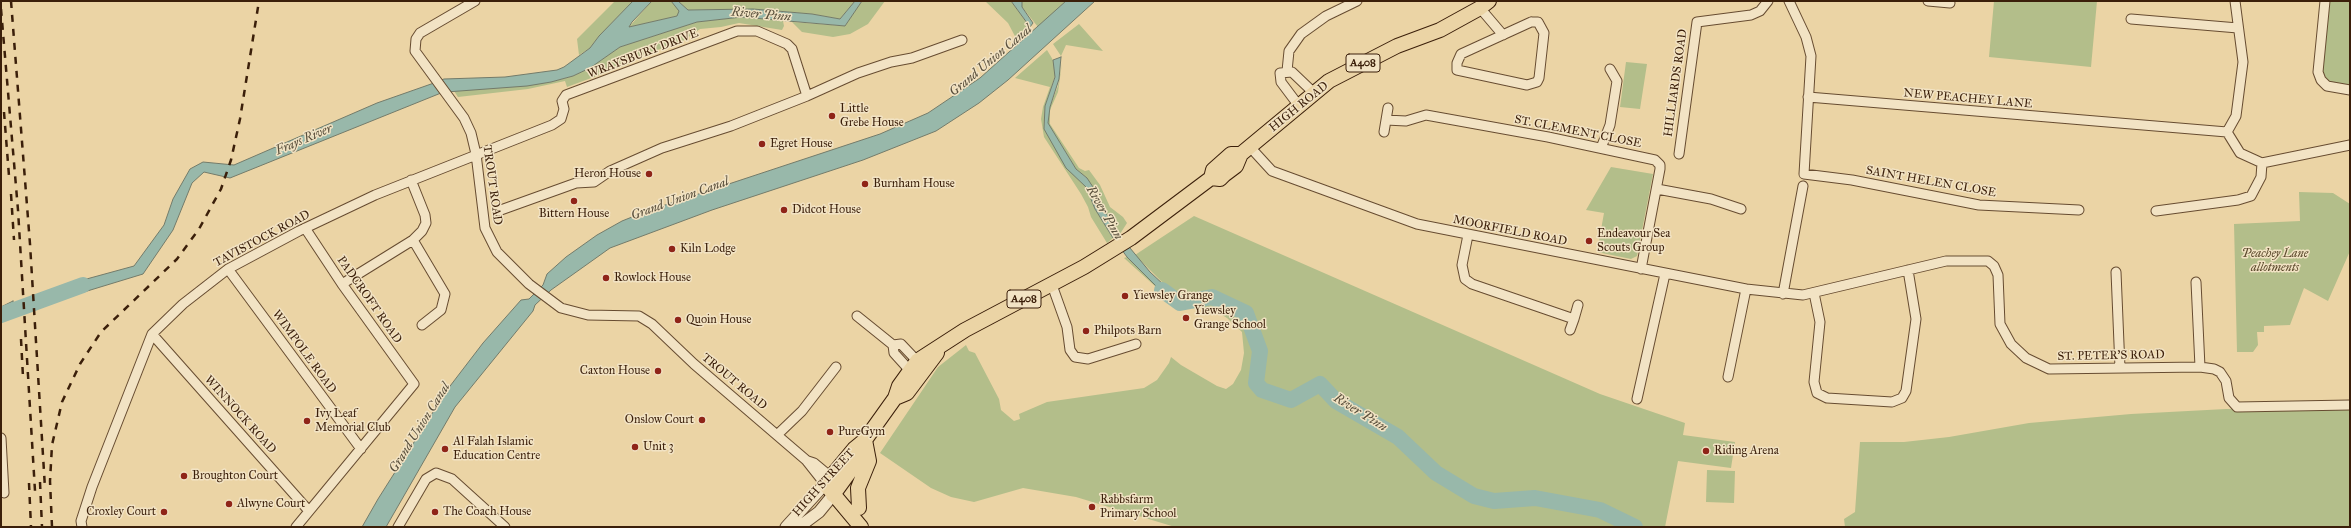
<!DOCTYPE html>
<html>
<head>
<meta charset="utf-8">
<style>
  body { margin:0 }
  #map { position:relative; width:2351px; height:528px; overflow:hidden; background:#ebd4a5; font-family:"IM FELL Great Primer",serif }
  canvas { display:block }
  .frame { position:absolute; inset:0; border:2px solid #3b1f0a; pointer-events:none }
</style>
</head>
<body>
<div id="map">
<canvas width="2351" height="528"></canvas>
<div class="frame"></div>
</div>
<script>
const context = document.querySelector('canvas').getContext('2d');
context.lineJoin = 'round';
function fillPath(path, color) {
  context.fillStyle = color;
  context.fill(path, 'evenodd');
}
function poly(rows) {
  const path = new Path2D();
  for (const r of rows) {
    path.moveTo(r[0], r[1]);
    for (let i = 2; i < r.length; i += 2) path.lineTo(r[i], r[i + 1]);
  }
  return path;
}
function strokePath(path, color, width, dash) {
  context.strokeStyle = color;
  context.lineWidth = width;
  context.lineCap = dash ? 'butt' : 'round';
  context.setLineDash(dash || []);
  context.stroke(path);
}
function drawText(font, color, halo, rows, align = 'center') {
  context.font = font + ' "IM FELL Great Primer",serif';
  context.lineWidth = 3;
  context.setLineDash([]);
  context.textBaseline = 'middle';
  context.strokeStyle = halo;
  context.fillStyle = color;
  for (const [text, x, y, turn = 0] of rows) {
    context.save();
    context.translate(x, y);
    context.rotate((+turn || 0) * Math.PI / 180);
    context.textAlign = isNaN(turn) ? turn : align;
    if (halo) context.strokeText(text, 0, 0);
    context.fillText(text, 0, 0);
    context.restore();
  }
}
fillPath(poly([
  [615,1,633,1,599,36,590,48,579,55,577,39],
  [652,1,671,1,680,11,677,16,629,27],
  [678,1,855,1,840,19,812,14,753,9,688,10],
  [862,1,885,1,868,24,850,34,833,37,802,32,792,22,845,26],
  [985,1,1011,1,1033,32,1023,41,1017,40,1008,23],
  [1022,1,1066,1,1038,27,1022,7],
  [1994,1,2097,1,2091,67,1989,57],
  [2325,1,2350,1,2350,90,2321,80],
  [742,17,783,21,784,26,782,30,739,23,721,27,700,29,680,43,651,52,637,57,629,64,567,87,565,81,528,89,458,97,454,91,551,82,573,76,590,68,620,47,697,22],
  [1079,24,1103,51,1066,45,1061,56,1053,44],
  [1047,50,1053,60,1056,73,1045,106,1044,129,1076,177,1086,187,1095,209,1113,238,1107,243,1091,217,1088,207,1081,194,1044,137,1041,119,1043,107,1050,87,1015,78],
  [1626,62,1647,64,1640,109,1620,107],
  [1062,63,1058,92,1050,110,1050,124,1079,168,1085,171,1089,170,1100,185,1110,207,1123,217,1127,223,1120,234,1101,206,1087,178,1076,169,1048,123,1050,106,1058,86],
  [1611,167,1653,174,1637,256,1631,259,1597,252,1604,213,1586,210],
  [2299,192,2333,193,2350,204,2350,251,2328,301,2304,288,2290,325,2264,326,2264,332,2257,332,2258,345,2253,352,2237,352,2234,224,2300,221],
  [1194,216,1600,394,1685,423,1683,435,1735,442,1731,468,1678,461,1665,527,1175,527,1076,497,1023,488,974,502,951,497,931,488,880,453,938,367,966,345,969,351,975,353,999,399,1001,410,1014,421,1020,419,1019,414,1047,402,1144,388,1157,380,1169,363,1171,357,1181,365,1217,386,1226,389,1233,384,1241,370,1244,353,1242,332,1227,318,1211,308,1179,308,1124,258,1127,257,1161,291,1179,305,1206,299,1188,302,1180,300,1135,255],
  [2350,407,2350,527,1845,527,1844,519,1855,512,1860,442,1904,442,1949,437,2029,423,2131,414,2226,409],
  [1707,470,1735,471,1734,503,1706,502]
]), '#b3be8a');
const water = poly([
  [633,1,652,1,632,22,629,27,677,16,679,11,671,1,678,1,688,10,753,9,812,14,840,19,855,1,862,1,845,26,742,17,697,22,620,47,590,68,573,76,551,82,527,86,446,92,441,80,444,79,505,77,557,70,564,67,590,48,599,36,633,1],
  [1011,1,1022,1,1022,7,1033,23,1030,27,1011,1],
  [1066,1,1095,1,1008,80,979,103,936,131,863,160,712,210,610,248,551,290,535,305,533,311,455,407,386,527,362,527,378,499,447,390,483,343,521,300,529,299,543,285,547,274,566,257,597,235,622,221,647,211,880,134,928,113,980,78,1066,1],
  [1061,57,1059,79,1050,107,1048,123,1076,169,1087,178,1093,187,1101,206,1120,234,1113,238,1095,209,1086,187,1066,168,1044,129,1045,106,1055,77,1053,60,1061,57],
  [434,83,441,93,230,178,204,172,192,183,173,230,143,274,61,299,61,286,134,266,164,225,173,199,190,169,203,162,234,165,377,103,434,83],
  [1125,242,1150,272,1180,300,1179,305,1161,291,1127,257,1119,246,1125,242],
  [13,301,15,315,1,321,1,307,13,301]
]);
fillPath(water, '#98b8aa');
strokePath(water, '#737b6a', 1);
strokePath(poly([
  [1162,290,1180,303,1212,297,1246,313,1260,351,1256,383,1262,390,1291,400,1320,384,1336,401,1398,437,1436,473,1474,496,1494,501,1535,498,1600,510,1635,527],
  [1,315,83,285]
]), '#98b8aa', 16);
const minor = poly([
  [475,1,420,33,416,39,415,51,464,118,471,133,476,154,485,228,497,252,529,284,561,308,588,315,639,316,652,324,694,364,806,460,825,484],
  [1789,1,1806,37,1811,56,1804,174,1852,180,1979,205,2079,210],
  [1928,1,1950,3],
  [2325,1,2318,72,2321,80,2327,86,2350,90],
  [1480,8,1503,35],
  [2131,19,2238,28],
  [1531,22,1538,22,1544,33,1539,78,1537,82,1527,85,1457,70,1457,63,1461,54,1531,22],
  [1287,71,1289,51,1301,34,1326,16,1357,1],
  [1808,97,2227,132],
  [1299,106,1281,82,1280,73,1292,72,1314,93],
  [1386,120,1388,108],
  [1384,132,1386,120,1406,121,1426,115,1548,137,1655,160,1660,165,1660,169,1641,269],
  [2227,132,2240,153,2262,163,2350,145],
  [2227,132,2236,116,2243,62,2235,1],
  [1250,147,1272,171,1417,224,1746,289,1803,295,1946,261,1988,261,1994,266,1998,275,2000,324,2011,344,2026,358,2049,369,2200,367,2214,369,2220,372,2226,381,2229,398,2237,407,2350,405],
  [1601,148,1610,125,1617,81,1610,69],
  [1679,154,1697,22,1751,15,1760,11,1768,1],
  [1657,189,1711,199,1741,209],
  [498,211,576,183,594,182,610,171,662,148,731,126,807,96,858,73,891,62,912,58,962,40],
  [2156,211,2238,200,2251,196,2261,177,2262,163],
  [1468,235,1462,265,1465,279,1472,284,1574,319,1578,305],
  [413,240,445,294,441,310,422,325],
  [228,269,361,449],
  [2116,272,2120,368],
  [2196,282,2200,367],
  [342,284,413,240,422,231,426,223,425,215,411,180],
  [1052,285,1067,327,1070,350,1075,357,1088,359,1136,344],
  [1814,293,1820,322,1814,382,1817,393,1827,398,1892,402,1902,398,1906,391,1916,319,1908,270],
  [1783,294,1803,186],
  [857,316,893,345],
  [1570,330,1574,319],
  [152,334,309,511],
  [893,345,894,353,913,374],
  [893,345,901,344,920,364],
  [1728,377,1746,289],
  [1637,399,1665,274],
  [777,435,802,411,836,367],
  [1,438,4,493],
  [808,461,814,463,832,478],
  [82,527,81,521,92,487,152,334,183,304,228,269,299,231,375,195,552,125,561,119,564,109,562,101,566,95,737,31,757,31,787,44,792,49,807,96],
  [296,527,414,384,342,284,305,228],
  [398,527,426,479,436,473,452,479,505,527]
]);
const tertiary = poly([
  [786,527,825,484],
  [799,527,819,512,833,495]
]);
const primary = poly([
  [1211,178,1220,179,1224,175,1236,166,1241,154],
  [895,398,907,393,937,353],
  [833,495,862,455,865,443],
  [859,508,858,488,869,461,865,440],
  [861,527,825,484,854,449,865,440,895,398,899,386,917,361,965,330,1084,267,1131,238,1211,178,1213,170,1231,154,1241,154,1329,81,1397,46,1440,30,1480,8,1489,1]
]);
strokePath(minor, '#674c31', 11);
strokePath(tertiary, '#674c31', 13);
strokePath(primary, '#3b1f0a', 16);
strokePath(minor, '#f2e3c4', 9);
strokePath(tertiary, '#f2e3c4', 11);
strokePath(primary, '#ebd4a5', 14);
strokePath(poly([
  [11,1,30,244,45,488],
  [1,9,18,210,35,491],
  [4,112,9,176],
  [11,194,14,240],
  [21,339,23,377],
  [40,482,42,527],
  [29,483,31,527],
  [52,527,50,481,52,445,62,402,80,364,101,332,177,259,199,229,221,189,231,160,240,119,259,1]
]), '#3b1f0a', 2.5, [7, 7]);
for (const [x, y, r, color] of [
  [832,116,4,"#8f2418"],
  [762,144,4,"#8f2418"],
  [649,174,4,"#8f2418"],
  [865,184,4,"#8f2418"],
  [574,201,4,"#8f2418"],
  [784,210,4,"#8f2418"],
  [1589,241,4,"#8f2418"],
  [672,249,4,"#8f2418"],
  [606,278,4,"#8f2418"],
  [1125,296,4,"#8f2418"],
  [1186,318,4,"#8f2418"],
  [678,320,4,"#8f2418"],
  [1086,331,4,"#8f2418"],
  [658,371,4,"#8f2418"],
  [702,420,4,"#8f2418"],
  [307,421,4,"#8f2418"],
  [830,432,4,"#8f2418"],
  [635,447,4,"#8f2418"],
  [445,449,4,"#8f2418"],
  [1706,451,4,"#8f2418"],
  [184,476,4,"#8f2418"],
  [229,504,4,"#8f2418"],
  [1092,507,4,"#8f2418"],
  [164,512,4,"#8f2418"],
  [435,512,4,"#8f2418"]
]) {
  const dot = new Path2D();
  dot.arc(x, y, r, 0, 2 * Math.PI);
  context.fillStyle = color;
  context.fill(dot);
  strokePath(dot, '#f2e3c4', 1.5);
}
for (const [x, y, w] of [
  [1363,63,34],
  [1024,299,34]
]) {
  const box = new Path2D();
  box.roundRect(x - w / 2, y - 9, w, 18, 3);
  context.fillStyle = '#f2e3c4';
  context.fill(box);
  strokePath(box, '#3b1f0a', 1);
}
drawText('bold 11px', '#3b1f0a', null, [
  ["A408",1363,63],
  ["A408",1024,299]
]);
drawText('12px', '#3b1f0a', '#f2e3c4', [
  ["WRAYSBURY DRIVE",643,54,-21],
  ["HILLIARDS ROAD",1676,83,-82],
  ["NEW PEACHEY LANE",1968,99,5],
  ["HIGH ROAD",1299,107,-39],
  ["ST. CLEMENT CLOSE",1578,132,11],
  ["SAINT HELEN CLOSE",1931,182,10],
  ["TROUT ROAD",492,185,82],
  ["MOORFIELD ROAD",1510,231,11],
  ["TAVISTOCK ROAD",262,239,-28],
  ["PADCROFT ROAD",369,300,55],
  ["WIMPOLE ROAD",304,352,54],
  ["ST. PETER'S ROAD",2111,356,-1],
  ["TROUT ROAD",734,382,40],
  ["WINNOCK ROAD",240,415,48],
  ["HIGH STREET",824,483,-48]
]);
drawText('12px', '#3b1f0a', '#f2e3c4', [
  ["Little",840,109],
  ["Grebe House",840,123],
  ["Egret House",770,144],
  ["Heron House",641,174,"right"],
  ["Burnham House",873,184],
  ["Didcot House",792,210],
  ["Bittern House",574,214,"center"],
  ["Endeavour Sea",1597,234],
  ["Scouts Group",1597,248],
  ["Kiln Lodge",680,249],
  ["Rowlock House",614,278],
  ["Yiewsley Grange",1133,296],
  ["Yiewsley",1194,311],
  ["Grange School",1194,325],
  ["Quoin House",686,320],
  ["Philpots Barn",1094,331],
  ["Caxton House",650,371,"right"],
  ["Ivy Leaf",315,414],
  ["Memorial Club",315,428],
  ["Onslow Court",694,420,"right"],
  ["PureGym",838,432],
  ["Al Falah Islamic",453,442],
  ["Education Centre",453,456],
  ["Unit 3",643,447],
  ["Riding Arena",1714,451],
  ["Broughton Court",192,476],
  ["Rabbsfarm",1100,500],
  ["Primary School",1100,514],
  ["Alwyne Court",237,504],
  ["Croxley Court",156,512,"right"],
  ["The Coach House",443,512]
], 'left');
drawText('italic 12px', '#59472a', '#f2e3c4', [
  ["Peachey Lane",2275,254],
  ["allotments",2275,268]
]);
drawText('italic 13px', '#574d3a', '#f2e3c4', [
  ["River Pinn",761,15,5],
  ["Grand Union Canal",991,61,-40],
  ["Frays River",304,140,-23],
  ["Grand Union Canal",680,199,-20],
  ["River Pinn",1104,213,60],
  ["River Pinn",1360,413,32],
  ["Grand Union Canal",420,428,-58]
]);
</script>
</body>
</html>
